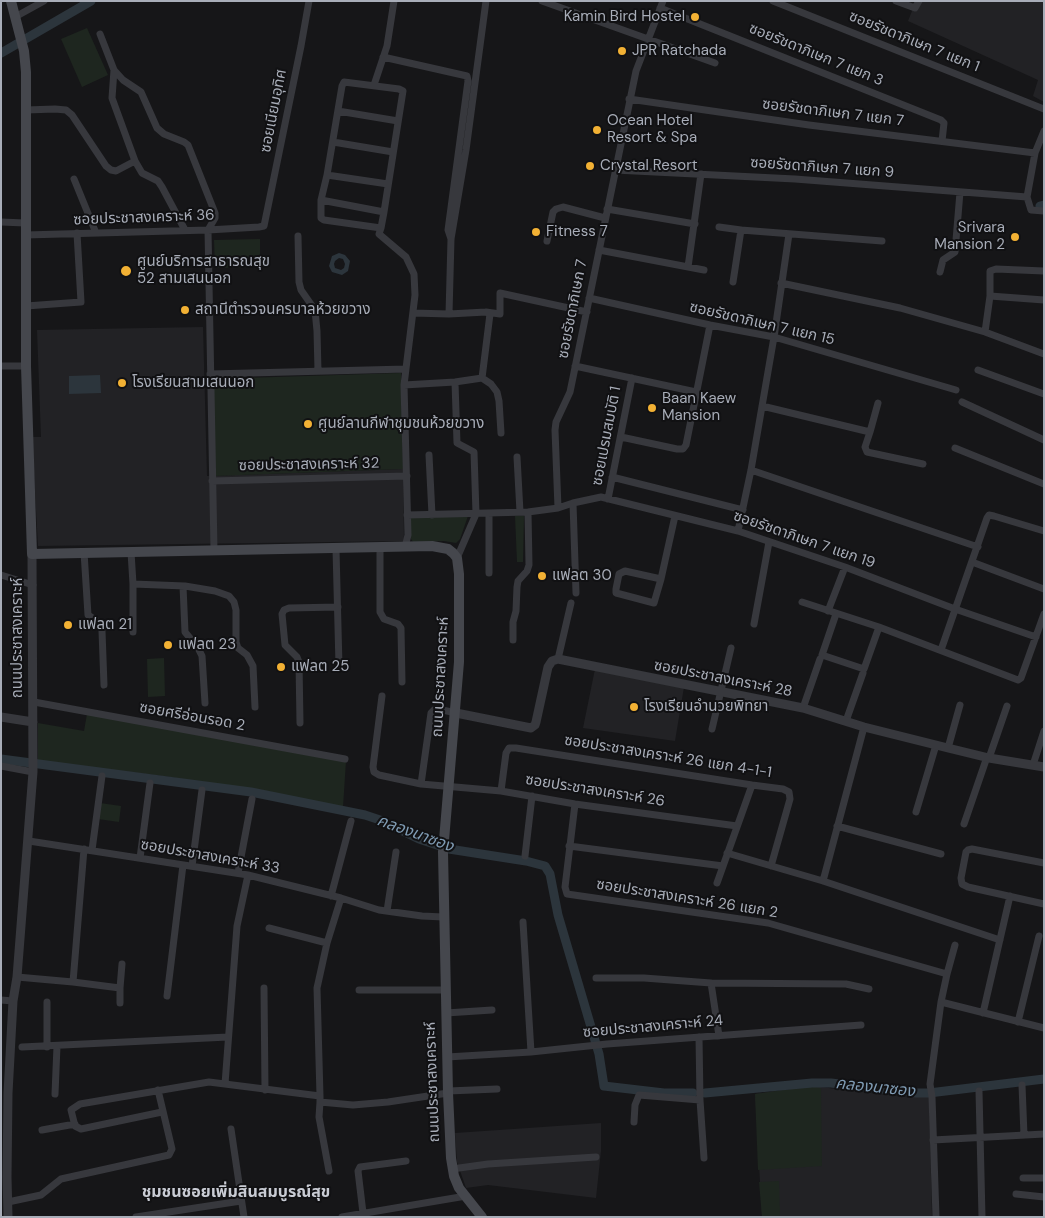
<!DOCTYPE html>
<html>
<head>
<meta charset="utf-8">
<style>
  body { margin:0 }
  #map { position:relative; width:1045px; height:1218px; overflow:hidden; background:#161618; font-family:"DM Sans",sans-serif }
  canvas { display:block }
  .frame { position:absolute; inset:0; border:2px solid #a8adb8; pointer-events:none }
</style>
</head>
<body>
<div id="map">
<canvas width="1045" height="1218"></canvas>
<div class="frame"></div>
</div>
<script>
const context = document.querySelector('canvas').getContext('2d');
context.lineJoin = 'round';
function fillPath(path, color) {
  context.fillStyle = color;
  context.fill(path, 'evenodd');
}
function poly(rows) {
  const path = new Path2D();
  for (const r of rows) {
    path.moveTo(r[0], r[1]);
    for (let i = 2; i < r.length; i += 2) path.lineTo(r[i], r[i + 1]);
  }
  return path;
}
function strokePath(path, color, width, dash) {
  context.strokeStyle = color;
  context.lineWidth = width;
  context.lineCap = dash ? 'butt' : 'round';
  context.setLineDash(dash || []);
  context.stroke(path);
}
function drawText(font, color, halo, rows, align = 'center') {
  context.font = font + ' "DM Sans","Noto Sans Thai",sans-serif';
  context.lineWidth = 4;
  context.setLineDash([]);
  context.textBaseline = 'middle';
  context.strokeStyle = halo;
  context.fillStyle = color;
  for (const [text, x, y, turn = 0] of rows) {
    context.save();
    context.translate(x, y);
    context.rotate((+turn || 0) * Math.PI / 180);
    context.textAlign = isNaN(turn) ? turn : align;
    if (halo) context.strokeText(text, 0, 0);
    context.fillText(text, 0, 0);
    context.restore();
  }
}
fillPath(poly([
  [916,1,1044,1,1044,102,1033,96,1038,80,908,21],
  [203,327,207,476,403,469,404,541,38,546,32,437,41,437,37,330],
  [595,669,684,687,675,741,583,728],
  [812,1086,905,1097,929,1095,932,1217,762,1217,755,1094],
  [601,1123,601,1151,596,1198,488,1185,466,1188,457,1162,455,1133]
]), '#222225');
fillPath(poly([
  [87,28,108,75,82,87,61,39],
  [260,239,260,267,215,268,214,240],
  [401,373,403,469,215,476,212,379],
  [468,516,460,539,456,543,444,541,413,542,411,539,411,518],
  [515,516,524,516,523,562,517,562],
  [164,658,165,696,148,697,147,659],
  [87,714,346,761,343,807,170,777,38,761,38,723,84,731],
  [100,803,121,806,119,822,98,819],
  [812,1086,821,1088,822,1166,758,1170,755,1094],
  [779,1181,780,1217,762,1217,759,1182]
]), '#1e261f');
fillPath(poly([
  [339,253,345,255,350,261,348,271,342,275,332,272,329,266,332,256],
  [339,258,343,259,345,264,344,268,341,270,335,268,334,264,335,261],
  [100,375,101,393,69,394,69,376]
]), '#2c353c');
strokePath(poly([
  [1,53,91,1],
  [1040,206,1044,205],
  [1,759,251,792,365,815,380,820,419,839,449,849,526,861,545,866,550,874,558,915,599,1054,604,1086,664,1093,693,1093],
  [705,1093,812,1083,831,1083,916,1093,929,1093,1044,1079]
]), '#2c353c', 9);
strokePath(poly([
  [542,1,715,63],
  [773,1,1044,109],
  [896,1,915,8,919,1],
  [660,8,941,120,944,123,942,141],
  [15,17,44,1],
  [100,34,114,70,123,80,141,92,157,128,164,134,184,142,188,145,215,213,215,218,208,230,214,550],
  [383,57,467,76,468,81,448,230,451,239],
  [114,70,112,98,135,161,142,173,158,181,162,187,185,230],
  [374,85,387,46,394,1],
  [629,99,809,125,1035,153],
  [26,110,55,109,66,110,72,115,106,166,111,170,116,171,135,161],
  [338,111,398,121],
  [1044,131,1035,153,1027,197,1031,210,1044,211],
  [333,142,393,152],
  [615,170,795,179,1027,197],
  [327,175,388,184],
  [74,179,96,233],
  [321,200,384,212],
  [607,209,695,224],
  [1,222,25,223],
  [719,227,741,230],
  [381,228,324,220,321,218,321,200,327,175,342,86,344,82,399,89,403,91,384,212,381,228,379,234,406,257,414,274,415,295,404,385,408,535,405,547],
  [25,235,208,230,259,227,264,226,301,46,309,1],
  [298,236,299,282,301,290,315,310,317,331,318,371],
  [547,241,553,212,556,209,563,207,605,218],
  [599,250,704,270],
  [688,267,701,174],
  [940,272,943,260,955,252,960,192],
  [733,282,741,230,882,241],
  [781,283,900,308,985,332,1044,354],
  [990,296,1044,300],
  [589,298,710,325,774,337,956,390],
  [26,306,81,302,77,233],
  [486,312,500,314,500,293,587,312],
  [413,313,449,314,486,312,490,314,482,378],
  [449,314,451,239,466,150,486,1],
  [985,332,990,296,990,271,996,269,1044,271],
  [1,366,26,366],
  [575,366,696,392],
  [978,370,1044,394],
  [210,374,406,369],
  [455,382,457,443,474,452,476,514,457,558],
  [404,385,455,382,482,378,491,384,497,392,499,401,501,433],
  [962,402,1044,440],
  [762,406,870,432,878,403],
  [870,432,865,447,867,452,923,464],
  [621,437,677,449,683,449,686,445,710,325],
  [955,448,1044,484],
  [429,455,432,515],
  [517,457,520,512],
  [751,470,978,547],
  [612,477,743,510],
  [212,481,407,476],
  [608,499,632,378],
  [573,503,576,593],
  [558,508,555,430,556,422,570,392,636,71,663,1],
  [407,515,528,512,558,508,573,503,601,497,738,531,845,567,955,609,1036,637],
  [738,531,751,470,774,337,789,234],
  [380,547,380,612,384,619,398,624,401,628,402,682],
  [336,549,339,666],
  [84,552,88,615,101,624,102,631,104,685],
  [131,552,133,584,133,632],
  [972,562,1044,589],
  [489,573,489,513],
  [1,575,33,585],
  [661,579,625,571,619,574,616,589,616,593,620,594,654,603,661,579,675,516],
  [133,584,185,586,215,591,229,596,234,602,236,610,236,642,238,648,247,655,253,666,255,707],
  [183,586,185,632,198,648,202,656,205,703],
  [802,602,879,627,1018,680,1021,678,1044,614],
  [828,611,845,567],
  [836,614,822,655,864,669,879,627],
  [754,624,769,542],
  [513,640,513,622,516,611,517,587,518,581,527,571,529,565,528,512],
  [941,650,987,518,989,515,994,516,1044,531],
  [558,659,571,603],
  [382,696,373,767,374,772,379,775,421,784,501,791,575,804,737,826],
  [34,702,345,759],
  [803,708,820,659],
  [846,721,863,673],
  [300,723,299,662,297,657,285,645,282,614,284,610,289,608,338,607],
  [712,729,731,648],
  [948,748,960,705],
  [989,758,1007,706],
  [1033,765,1044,731],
  [1,766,33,772],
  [421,784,431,713,434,710,438,709,456,713],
  [501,791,506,753,509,748,516,748,752,785,783,789,789,792,790,799,771,866],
  [575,804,565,887,567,894,768,923,947,974],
  [916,812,936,745],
  [964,824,987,757],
  [837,826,941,854],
  [29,841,248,875,341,898,379,910,422,916,443,917],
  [569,846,723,866],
  [92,850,102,776],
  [727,853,823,881,1000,940],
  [525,856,532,796],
  [140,858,150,783],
  [1044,863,972,849,968,850,966,852,961,878,962,884,968,887,1044,904],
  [192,866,202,790],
  [238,873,252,799],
  [823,881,864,727],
  [717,883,752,785],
  [331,896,351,821],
  [387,911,396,852],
  [523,922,531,1052],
  [269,928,327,943],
  [17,977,73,982,84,849],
  [596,978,644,978,711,983,846,984,869,989],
  [73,982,120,988,120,1003],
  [711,983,719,1036],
  [120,988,122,964],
  [264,988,265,1090],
  [359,990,445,990],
  [167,996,183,865],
  [1,1000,13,1001],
  [941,1002,1044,1028],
  [446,1013,492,1010],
  [983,1013,1010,896],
  [1018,1022,1039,936],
  [699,1037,700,1100,704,1158],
  [22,1047,228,1037],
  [47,1047,47,1002],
  [447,1057,531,1052,607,1044,861,1025],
  [225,1084,237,926,248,875],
  [1022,1085,1024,1135],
  [448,1091,497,1089],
  [979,1091,982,1217],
  [55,1094,57,1046],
  [320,1096,317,988,327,943,341,898],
  [320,1102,319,1117,329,1171],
  [162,1112,81,1129,75,1126,71,1110,80,1104,209,1082,320,1096,320,1102,353,1105,388,1102,448,1093],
  [634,1122,635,1105,639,1095,700,1100],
  [231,1129,244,1217],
  [42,1130,75,1124],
  [933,1140,1044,1134],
  [452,1169,488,1164,596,1157],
  [1023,1178,1044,1178],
  [1016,1194,1044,1197],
  [8,1202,41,1195,61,1179,169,1155,172,1149,158,1090],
  [363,1213,358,1171,360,1167,406,1161],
  [136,1217,241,1201],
  [342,1217,466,1196],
  [936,1217,932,1097,930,1084,941,1002,947,974,955,945]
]), '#37383d', 7);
strokePath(poly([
  [456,713,531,728,535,725,536,722,548,667,552,661,558,659,803,708,864,727,948,748,989,758,1044,767],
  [1,717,33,722],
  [8,1217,7,1177,8,1093,13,1001,17,977,33,772,32,554]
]), '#37383d', 9);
strokePath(poly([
  [11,1,24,51,26,72,26,366,32,554,432,546,448,549,453,553,457,558,459,574,459,662,443,852,448,1093,451,1158,454,1176,459,1188,482,1217]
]), '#45474d', 10);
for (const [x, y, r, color] of [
  [695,17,5,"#f2b134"],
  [622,51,5,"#f2b134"],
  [597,130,5,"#f2b134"],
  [590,166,5,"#f2b134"],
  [536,232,5,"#f2b134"],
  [1015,237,5,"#f2b134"],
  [126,271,6,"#f2b134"],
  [185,310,5,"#f2b134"],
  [122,383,5,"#f2b134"],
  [652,408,5,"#f2b134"],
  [308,424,5,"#f2b134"],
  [542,576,5,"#f2b134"],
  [68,625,5,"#f2b134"],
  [168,645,5,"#f2b134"],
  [281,667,5,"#f2b134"],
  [634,707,5,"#f2b134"]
]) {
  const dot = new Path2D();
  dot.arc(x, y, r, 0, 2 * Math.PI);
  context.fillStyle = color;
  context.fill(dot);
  strokePath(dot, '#111113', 2);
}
drawText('15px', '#a8adb8', '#111113', [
  ["Kamin Bird Hostel",685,17,"right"],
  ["JPR Ratchada",632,51],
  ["Ocean Hotel",607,121],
  ["Resort & Spa",607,138],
  ["Crystal Resort",600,166],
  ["Srivara",1005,228,"right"],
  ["Mansion 2",1005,245,"right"],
  ["Fitness 7",546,232],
  ["ศูนย์บริการสาธารณสุข",137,262],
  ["52 สามเสนนอก",137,279],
  ["สถานีตำรวจนครบาลห้วยขวาง",195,310],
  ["โรงเรียนสามเสนนอก",132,383],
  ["Baan Kaew",662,399],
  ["Mansion",662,416],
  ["ศูนย์ลานกีฬาชุมชนห้วยขวาง",318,424],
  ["แฟลต 30",552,576],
  ["แฟลต 21",78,625],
  ["แฟลต 23",178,645],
  ["แฟลต 25",291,667],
  ["โรงเรียนอำนวยพิทยา",644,707]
], 'left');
drawText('15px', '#a8adb8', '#111113', [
  ["ซอยรัชดาภิเษก 7 แยก 1",914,42,22],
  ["ซอยรัชดาภิเษก 7 แยก 3",816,55,22],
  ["ซอยเนียมอุทิศ",274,111,-79],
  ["ซอยรัชดาภิเษก 7 แยก 7",833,113,7],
  ["ซอยรัชดาภิเษก 7 แยก 9",822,168,4],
  ["ซอยประชาสงเคราะห์ 36",144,218,-2],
  ["ซอยรัชดาภิเษก 7",573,309,-79],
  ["ซอยรัชดาภิเษก 7 แยก 15",762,324,13],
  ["ซอยเปรมสมบัติ 1",607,436,-79],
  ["ซอยประชาสงเคราะห์ 32",309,465,-1],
  ["ซอยรัชดาภิเษก 7 แยก 19",804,540,19],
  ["ถนนประชาสงเคราะห์",18,638,-90],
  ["ถนนประชาสงเคราะห์",441,677,-87],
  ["ซอยประชาสงเคราะห์ 28",723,679,11],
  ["ซอยศรีอ่อนรอด 2",192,717,10],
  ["ซอยประชาสงเคราะห์ 26 แยก 4-1-1",668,757,9],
  ["ซอยประชาสงเคราะห์ 26",595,791,9],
  ["ซอยประชาสงเคราะห์ 33",210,857,10],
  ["ซอยประชาสงเคราะห์ 26 แยก 2",687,899,9],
  ["ซอยประชาสงเคราะห์ 24",653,1027,-5],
  ["ถนนประชาสงเคราะห์",433,1082,-92]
]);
drawText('italic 16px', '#7f9bb3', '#111113', [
  ["คลองนาซอง",415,834,20],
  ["คลองนาซอง",875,1088,6]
]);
drawText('bold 16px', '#c9ccd4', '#111113', [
  ["ชุมชนซอยเพิ่มสินสมบูรณ์สุข",236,1193]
]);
</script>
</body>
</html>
